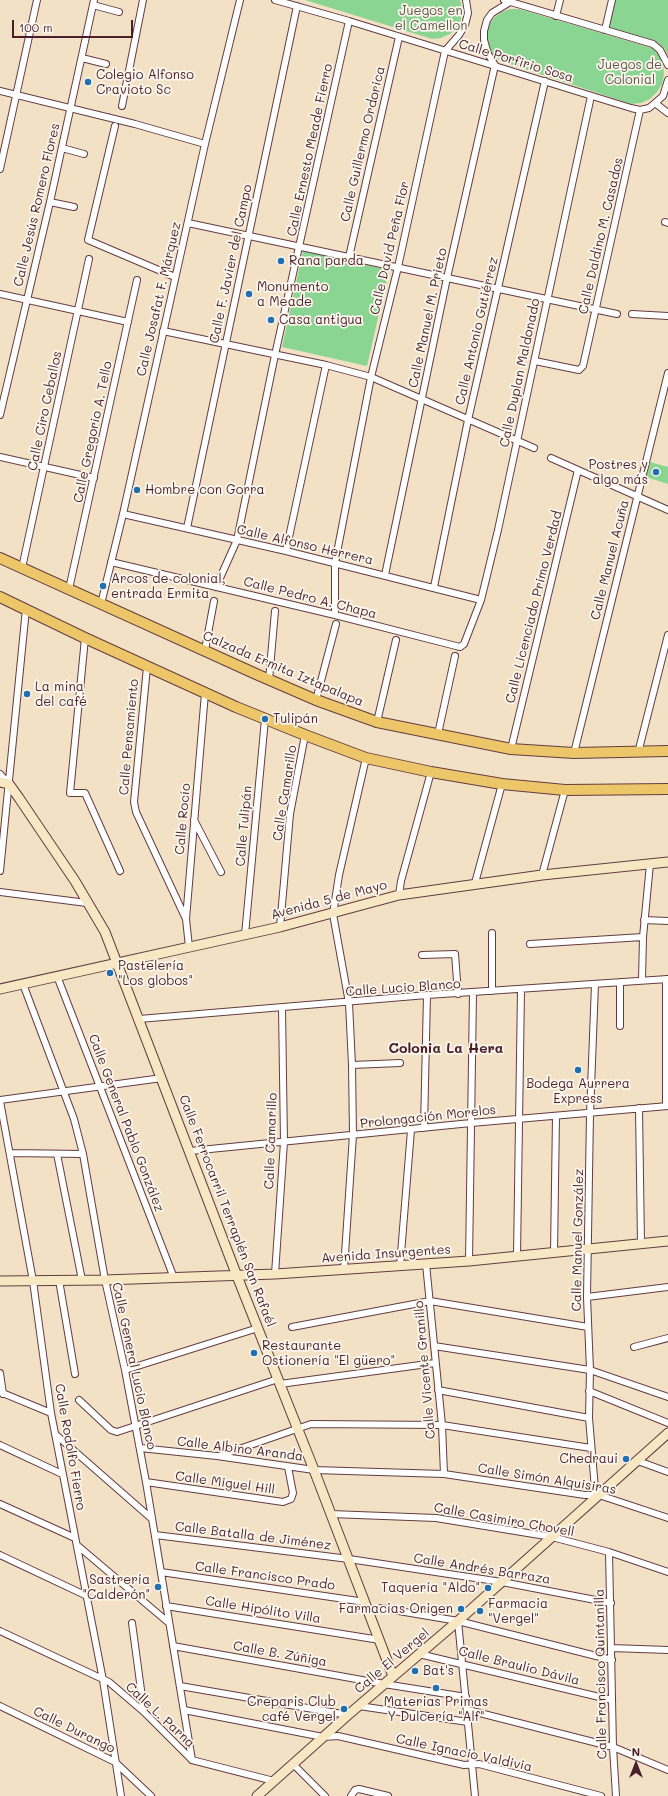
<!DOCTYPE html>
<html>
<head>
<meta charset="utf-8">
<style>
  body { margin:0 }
  #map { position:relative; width:668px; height:1796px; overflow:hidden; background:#f3e1c6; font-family:Mali,sans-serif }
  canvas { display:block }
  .north { position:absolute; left:616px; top:1744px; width:40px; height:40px; -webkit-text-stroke:3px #fbf7ec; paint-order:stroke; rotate:0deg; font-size:11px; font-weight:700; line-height:16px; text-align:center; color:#4a1f2b }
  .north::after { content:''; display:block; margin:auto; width:14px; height:18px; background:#4a1f2b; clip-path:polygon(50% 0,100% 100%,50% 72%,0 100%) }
  .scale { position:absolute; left:12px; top:20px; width:121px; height:18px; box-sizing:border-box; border:2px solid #4a1f2b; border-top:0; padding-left:5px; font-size:12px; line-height:14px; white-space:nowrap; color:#4a1f2b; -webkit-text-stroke:3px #fbf7ec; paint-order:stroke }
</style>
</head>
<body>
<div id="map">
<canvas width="668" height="1796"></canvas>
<div class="north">N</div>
<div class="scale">100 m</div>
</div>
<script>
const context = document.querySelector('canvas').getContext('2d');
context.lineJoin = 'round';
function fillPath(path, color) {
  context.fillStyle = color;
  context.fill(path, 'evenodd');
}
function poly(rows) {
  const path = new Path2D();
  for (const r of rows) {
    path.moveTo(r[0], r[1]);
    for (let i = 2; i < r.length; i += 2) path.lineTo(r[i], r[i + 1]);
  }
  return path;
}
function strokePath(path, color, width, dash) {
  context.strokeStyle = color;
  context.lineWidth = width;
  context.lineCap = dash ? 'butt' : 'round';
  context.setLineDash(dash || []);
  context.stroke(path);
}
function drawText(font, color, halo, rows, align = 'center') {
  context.font = font + ' Mali,sans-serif';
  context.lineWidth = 3.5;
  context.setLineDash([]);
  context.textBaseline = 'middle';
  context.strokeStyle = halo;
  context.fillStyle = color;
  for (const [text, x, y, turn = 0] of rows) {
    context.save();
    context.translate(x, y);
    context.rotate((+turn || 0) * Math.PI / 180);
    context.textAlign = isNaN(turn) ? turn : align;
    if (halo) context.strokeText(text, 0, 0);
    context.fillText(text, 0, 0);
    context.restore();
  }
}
fillPath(poly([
  [305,0,460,0,462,10,461,19,457,28,450,34,441,38,432,39],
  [613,0,668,0,668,55,664,48,657,42,607,28],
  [510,9,519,9,652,48,659,55,663,64,664,74,662,84,657,92,650,99,641,103,631,104,501,61,494,56,489,48,487,40,487,32,490,23,495,17,502,12],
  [303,251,389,270,367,366,282,347],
  [650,462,668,467,668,484,646,477]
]), '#8bd592');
const street = poly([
  [275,0,349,21,631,108,640,110,649,108,655,103,663,96,668,80],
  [504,0,653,44,660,50,668,65],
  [93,5,119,12],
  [556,16,560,0],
  [605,30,612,0],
  [82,58,106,64],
  [0,91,135,124,205,144],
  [655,103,668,113],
  [122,106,143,0],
  [115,126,88,240,175,277],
  [62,148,84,154],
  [0,169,37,0],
  [50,202,74,207],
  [665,222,668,223],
  [188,223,617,314],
  [349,257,399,37],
  [0,294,128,322],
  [632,314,668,316],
  [163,331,326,365,371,377,534,448],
  [535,361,579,370,583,366,640,110],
  [0,415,50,202,94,0],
  [0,457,94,478],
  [551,458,668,510],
  [123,514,286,551,481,600],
  [187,528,297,6],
  [286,551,326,365],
  [111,562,335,615,456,646,460,647,464,644,481,600,498,530,591,96],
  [22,568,89,259],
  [385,575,447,278,495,65,488,54,484,40,484,31,487,20,492,13,510,2],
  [216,587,237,540,275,355,349,21],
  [434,587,468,420,545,81],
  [69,589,137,280],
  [101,604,123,514,205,144,240,0],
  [335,615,335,563,371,377,398,267,445,51,459,35,465,25,468,13,466,0],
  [85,638,70,793,85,793,120,871],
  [205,650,214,601],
  [147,667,134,802,136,812,186,919],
  [269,680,275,611],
  [316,700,336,624],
  [377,722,396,640],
  [438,734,455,656],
  [511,749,578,470],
  [574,753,668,373],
  [638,753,668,635],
  [0,774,9,784],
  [194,820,221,872],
  [0,871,26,609],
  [542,875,565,790],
  [475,883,502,784],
  [0,892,87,903],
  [399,895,401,881,431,772],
  [644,920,668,921],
  [280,927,290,814,305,735],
  [492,933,492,991],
  [245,935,265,719],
  [530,944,643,937],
  [189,947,186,919,205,693],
  [422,955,455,954,458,994],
  [57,976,174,1278],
  [642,980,643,937,650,864],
  [23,984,74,1119,83,1154,105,1280,125,1370,146,1482,192,1760],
  [595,984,590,1114,587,1297,590,1370,589,1418,595,1489,599,1495],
  [139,1019,427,995,668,979],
  [620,1026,620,982],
  [352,1065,400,1063],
  [0,1100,162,1078],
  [0,1101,33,1281,51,1413,103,1680,121,1796],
  [666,1106,666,979],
  [639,1108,641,1244],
  [424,1128,427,995],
  [190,1151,471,1123,668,1106],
  [11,1153,83,1154],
  [57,1154,82,1280],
  [554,1253,556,1116],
  [517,1256,521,990],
  [469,1261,473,993],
  [426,1264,442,1425,444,1474],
  [400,1266,411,1130],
  [344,1269,353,1135,352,1065,349,1003,333,914,339,875,366,758],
  [275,1274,284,1142,282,1008],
  [59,1280,75,1374],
  [587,1297,668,1287],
  [292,1327,430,1301,588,1327],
  [434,1346,590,1370,668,1397],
  [634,1347,668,1338],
  [125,1370,258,1328],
  [0,1373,3,1394],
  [280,1384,435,1363],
  [438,1390,589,1418],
  [589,1391,668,1423],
  [0,1392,51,1413],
  [79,1400,111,1430,117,1432,278,1379],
  [55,1434,152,1519],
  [0,1445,62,1474],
  [140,1448,217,1456,314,1470,444,1474,585,1495,599,1495,668,1518],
  [219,1456,311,1424,442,1425,591,1448],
  [638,1461,668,1472],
  [146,1482,283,1502,291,1499,293,1493,288,1467],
  [0,1504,75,1538],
  [331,1514,436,1518,552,1537,609,1552,668,1572],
  [155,1535,349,1559,502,1582,611,1603],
  [78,1546,169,1623],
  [609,1552,613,1747,616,1796],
  [0,1555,87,1596],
  [161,1572,365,1602],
  [166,1606,380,1640],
  [381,1608,458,1621,612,1660],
  [458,1621,475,1796],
  [132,1623,144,1712],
  [0,1631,109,1682,144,1712,192,1760,274,1781],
  [173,1646,384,1684,466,1697],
  [611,1648,668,1650],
  [419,1654,612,1700],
  [180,1686,348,1715],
  [0,1706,115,1762,151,1796],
  [359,1706,468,1722],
  [184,1710,323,1737,338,1736,464,1765,479,1764,601,1796],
  [468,1710,613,1747,668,1770],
  [293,1764,325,1796],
  [351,1796,355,1790,359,1789,388,1796]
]);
const secondary = poly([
  [0,782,9,784,19,798,75,881,105,932,237,1276,314,1470,393,1676],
  [0,989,280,927,399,895,542,875,668,862],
  [0,1281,105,1280,275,1274,469,1261,668,1241],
  [257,1796,348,1715,458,1621,668,1433]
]);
const primary = poly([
  [0,558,256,674,316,700,377,722,511,749,574,753,668,751],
  [0,597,85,638,236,707,305,735,366,758,431,772,502,784,565,790,668,789]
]);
strokePath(street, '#633c42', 8);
strokePath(secondary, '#633c42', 11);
strokePath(primary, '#633c42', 12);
strokePath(street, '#fff', 6);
strokePath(secondary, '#f7e8c3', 9);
strokePath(primary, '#ecc669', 10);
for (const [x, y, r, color] of [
  [88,82,4,"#1f6fb2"],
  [281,261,4,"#1f6fb2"],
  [249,294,4,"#1f6fb2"],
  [271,320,4,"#1f6fb2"],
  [656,472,4,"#1f6fb2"],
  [137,490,4,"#1f6fb2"],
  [103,586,4,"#1f6fb2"],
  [27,694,4,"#1f6fb2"],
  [265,719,4,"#1f6fb2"],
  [110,973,4,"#1f6fb2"],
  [578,1070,4,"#1f6fb2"],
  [254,1353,4,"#1f6fb2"],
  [626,1459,4,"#1f6fb2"],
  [158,1587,4,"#1f6fb2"],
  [488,1588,4,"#1f6fb2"],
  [461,1609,4,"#1f6fb2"],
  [480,1611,4,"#1f6fb2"],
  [415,1671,4,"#1f6fb2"],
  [436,1688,4,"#1f6fb2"],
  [344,1709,4,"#1f6fb2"]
]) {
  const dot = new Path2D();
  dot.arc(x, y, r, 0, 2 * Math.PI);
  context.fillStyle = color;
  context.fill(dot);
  strokePath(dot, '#fbf7ec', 1.5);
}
drawText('13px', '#5e564a', '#fbf7ec', [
  ["Juegos en",431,11],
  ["el Camellon",431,26],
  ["Juegos de",630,65],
  ["Colonial",630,80]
]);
drawText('13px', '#4a1f2b', '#fbf7ec', [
  ["Calle Porfirio Sosa",516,61,17],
  ["Calle Guillermo Ordorica",363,144,-77],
  ["Calle Ernesto Meade Fierro",310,150,-78],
  ["Calle Jesús Romero Flores",37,205,-77],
  ["Calle Daldino M. Casados",601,236,-77],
  ["Calle David Peña Flor",390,248,-77],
  ["Calle F. Javier del Campo",231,264,-78],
  ["Calle Josafat F. Márquez",159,299,-77],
  ["Calle Manuel M. Prieto",428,318,-78],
  ["Calle Antonio Gutiérrez",477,331,-77],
  ["Calle Duplan Maldonado",520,373,-78],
  ["Calle Ciro Ceballos",45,411,-78],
  ["Calle Gregorio A. Tello",93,432,-78],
  ["Calle Alfonso Herrera",305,545,13],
  ["Calle Manuel Acuña",610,560,-76],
  ["Calle Pedro A. Chapa",310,598,14],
  ["Calle Licenciado Primo Verdad",534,607,-76],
  ["Calzada Ermita Iztapalapa",283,669,23],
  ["Calle Pensamiento",129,737,-85],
  ["Calle Camarillo",285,793,-81],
  ["Calle Rocío",183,819,-85],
  ["Calle Tulipán",244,826,-85],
  ["Avenida 5 de Mayo",329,900,-15],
  ["Calle Lucio Blanco",403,988,-4],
  ["Prolongación Morelos",428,1117,-6],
  ["Calle General Pablo González",126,1123,69],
  ["Calle Camarillo",271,1141,-88],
  ["Calle Ferrocarril Terraplén San Rafaél",227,1211,69],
  ["Calle Manuel González",578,1240,-89],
  ["Avenida Insurgentes",386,1254,-4],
  ["Calle General Lucio Blanco",134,1366,78],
  ["Calle Vicente Granillo",425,1370,-95],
  ["Calle Rodolfo Fierro",70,1447,80],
  ["Calle Albino Aranda",240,1449,7],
  ["Calle Simón Alquisiras",547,1479,9],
  ["Calle Miguel Hill",225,1483,8],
  ["Calle Casimiro Chovell",504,1520,10],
  ["Calle Batalla de Jiménez",253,1536,7],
  ["Calle Andrés Barraza",482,1569,9],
  ["Calle Francisco Prado",265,1576,8],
  ["Calle Hipólito Villa",263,1610,9],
  ["Calle B. Zúñiga",280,1654,10],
  ["Calle El Vergel",392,1661,-40],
  ["Calle Braulio Dávila",519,1666,14],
  ["Calle Francisco Quintanilla",601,1674,-91],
  ["Calle L. Parna",160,1715,43],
  ["Calle Durango",74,1730,26],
  ["Calle Ignacio Valdivia",464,1753,12]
]);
drawText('13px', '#4a1f2b', '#fbf7ec', [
  ["Colegio Alfonso",96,75],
  ["Cravioto Sc",96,90],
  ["Rana parda",289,261],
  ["Monumento",257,287],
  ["a Meade",257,302],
  ["Casa antigua",279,320],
  ["Postres y",648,465,"right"],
  ["algo más",648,480,"right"],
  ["Hombre con Gorra",145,490],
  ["Arcos de colonial,",111,579],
  ["entrada Ermita",111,594],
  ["La mina",35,687],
  ["del café",35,702],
  ["Tulipán",273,719],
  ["Pastelería",118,966],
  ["\"Los globos\"",118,981],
  ["Bodega Aurrera",578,1084,"center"],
  ["Express",578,1099,"center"],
  ["Restaurante",262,1346],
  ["Ostionería \"El güero\"",262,1361],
  ["Chedraui",618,1459,"right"],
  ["Sastrería",150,1580,"right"],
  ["\"Calderón\"",150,1595,"right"],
  ["Taquería \"Aldo\"",480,1588,"right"],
  ["Farmacia",488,1604],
  ["\"Vergel\"",488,1619],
  ["Farmacias Origen",453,1609,"right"],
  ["Bat's",423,1671],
  ["Creparis Club",336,1702,"right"],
  ["café Vergel",336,1717,"right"],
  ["Materias Primas",436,1702,"center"],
  ["Y Dulcería \"Alf\"",436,1717,"center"]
], 'left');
drawText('bold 14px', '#4a1f2b', '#fbf7ec', [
  ["Colonia La Hera",446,1049]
]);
</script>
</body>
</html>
